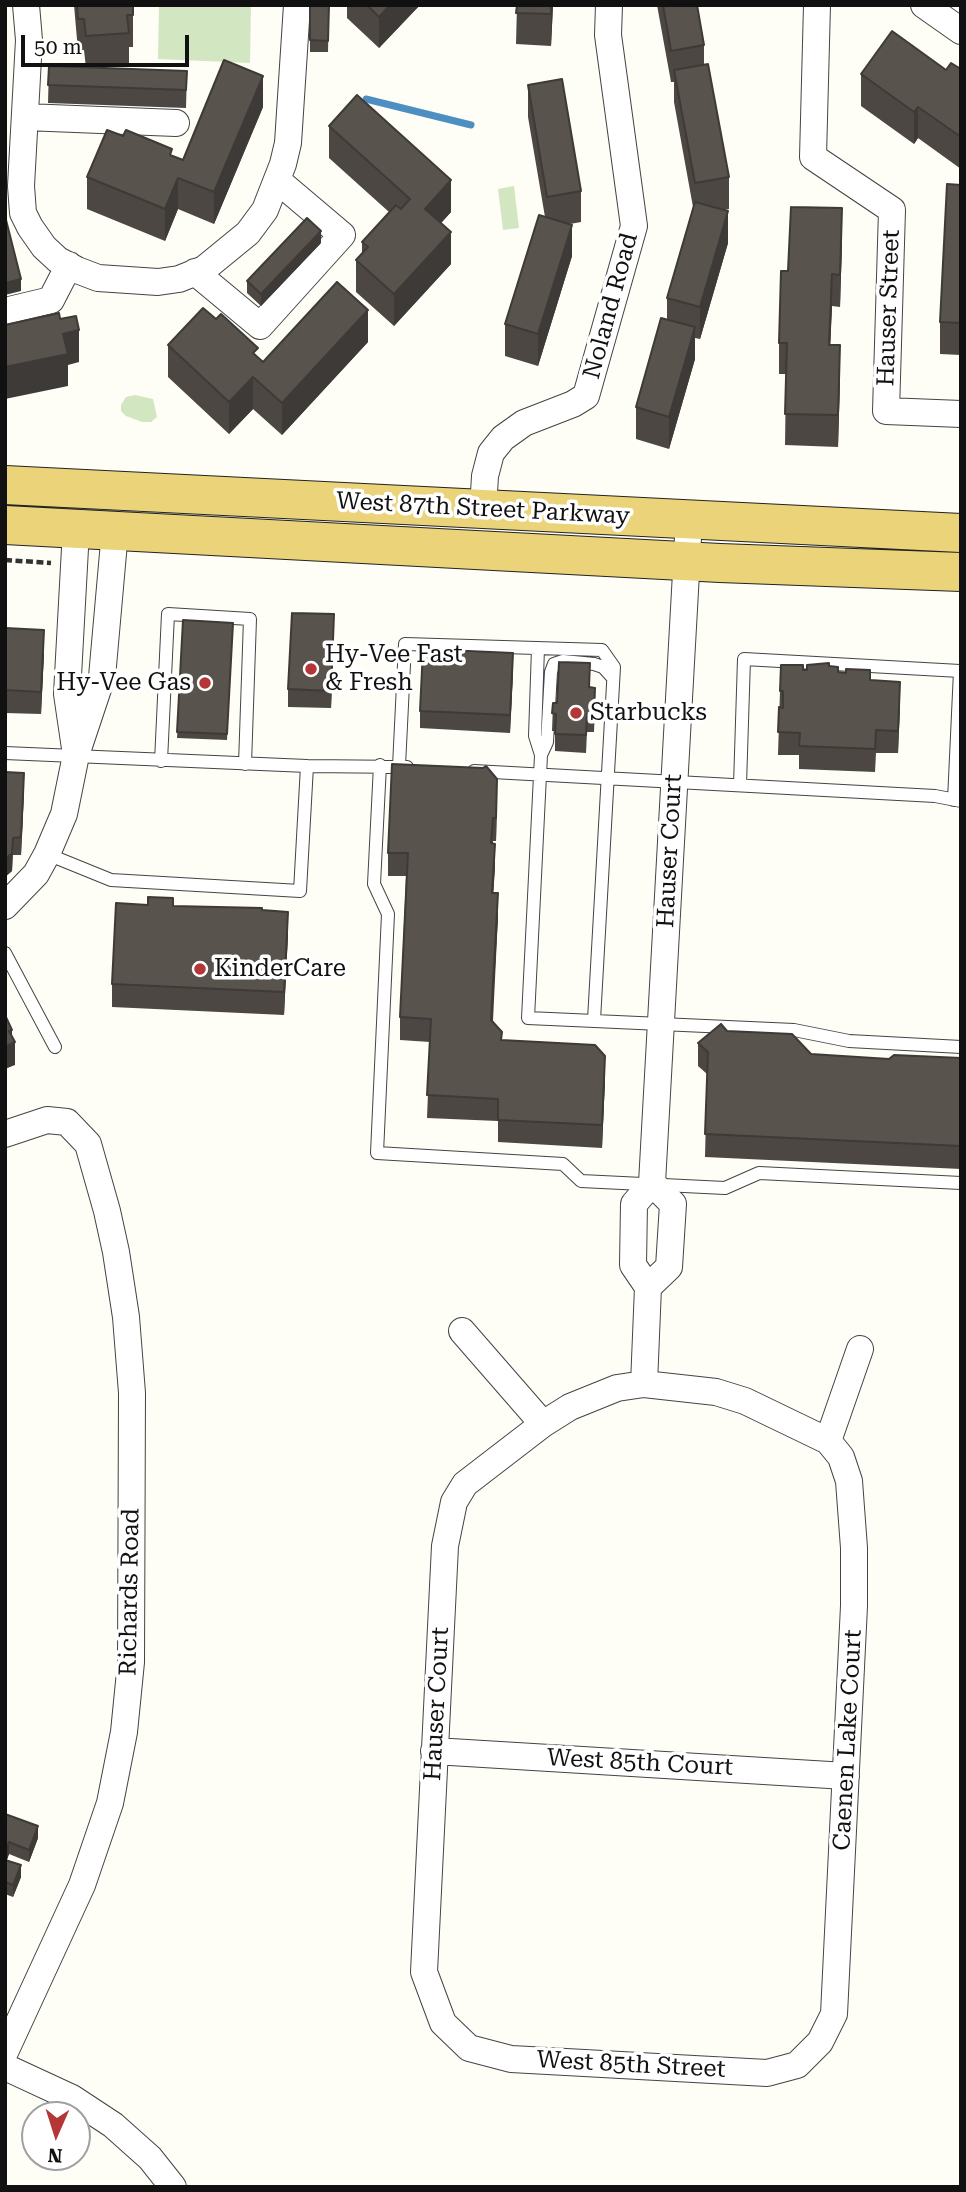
<!DOCTYPE html>
<html>
<head>
<meta charset="utf-8">
<style>
  body { margin:0 }
  #map { position:relative; width:966px; height:2192px; overflow:hidden; background:#fefdf6; font-family:"Roboto Serif",serif }
  canvas { display:block }
  .frame { position:absolute; inset:0; border:7px solid #111; pointer-events:none }
  .north { position:absolute; left:21px; top:2101px; width:70px; height:70px; box-sizing:border-box; background:#fff; border:2px solid #a0a0a0; border-radius:50%; rotate:183deg; font-size:19px; font-weight:700; line-height:28px; text-align:center; color:#111 }
  .north::after { content:''; display:block; margin:auto; width:24px; height:32px; background:#b43637; clip-path:polygon(50% 0,100% 100%,50% 72%,0 100%) }
  .scale { position:absolute; left:21px; top:35px; width:168px; height:32px; box-sizing:border-box; border:4px solid #111; border-top:0; padding-left:9px; font-size:21px; line-height:24px; white-space:nowrap; color:#111; -webkit-text-stroke:5px #fff; paint-order:stroke }
</style>
</head>
<body>
<div id="map">
<canvas width="966" height="2192"></canvas>
<div class="frame"></div>
<div class="north">N</div>
<div class="scale">50 m</div>
</div>
<script>
const context = document.querySelector('canvas').getContext('2d');
context.lineJoin = 'round';
function fillPath(path, color) {
  context.fillStyle = color;
  context.fill(path, 'evenodd');
}
function poly(rows) {
  const path = new Path2D();
  for (const r of rows) {
    path.moveTo(r[0], r[1]);
    for (let i = 2; i < r.length; i += 2) path.lineTo(r[i], r[i + 1]);
  }
  return path;
}
function strokePath(path, color, width, dash) {
  context.strokeStyle = color;
  context.lineWidth = width;
  context.lineCap = dash ? 'butt' : 'round';
  context.setLineDash(dash || []);
  context.stroke(path);
}
function drawText(font, color, halo, rows, align = 'center') {
  context.font = font + ' "Roboto Serif",serif';
  context.lineWidth = 7;
  context.setLineDash([]);
  context.textBaseline = 'middle';
  context.strokeStyle = halo;
  context.fillStyle = color;
  for (const [text, x, y, turn = 0] of rows) {
    context.save();
    context.translate(x, y);
    context.rotate((+turn || 0) * Math.PI / 180);
    context.textAlign = isNaN(turn) ? turn : align;
    if (halo) context.strokeText(text, 0, 0);
    context.fillText(text, 0, 0);
    context.restore();
  }
}
fillPath(poly([
  [159,5,251,5,250,63,158,59],
  [514,186,519,228,503,230,498,189],
  [135,395,153,399,157,417,151,422,142,422,126,416,121,411,121,405,126,397]
]), '#d3e6c2');
strokePath(poly([
  [366,99,471,125]
]), '#4d8fc1', 7);
const lane = poly([
  [538,648,535,736,541,755,528,1018,794,1030,849,1041,961,1047],
  [5,753,307,766,407,767],
  [541,755,547,742,551,672,554,664,563,661,594,664,603,667,613,678],
  [161,761,168,614,250,619,245,764],
  [380,765,374,884,388,914,377,1153,563,1164,581,1181,725,1188,759,1173,961,1183],
  [399,766,405,644,602,650,614,667,594,1020],
  [474,771,935,796,961,801],
  [740,785,744,659,960,671,954,800],
  [47,854,111,880,300,891,307,766],
  [5,953,55,1047]
]);
const street = poly([
  [26,5,29,40,21,186,23,213,30,227,44,247,58,260,77,270,98,278,158,282,179,279,204,269,248,233,265,210,283,164,288,143,297,5],
  [817,5,813,157,892,210,886,411,961,414],
  [924,5,961,31],
  [25,117,176,123],
  [195,272,260,326,342,235,277,180],
  [5,311,51,300,69,265],
  [483,509,485,476,491,453,503,438,524,423,573,404,586,396,634,226,608,35,609,5],
  [76,530,67,694,76,755,102,677,115,531],
  [5,906,36,874,47,854,64,814,76,755],
  [5,1134,47,1120,67,1122,88,1144,107,1211,116,1252,126,1317,132,1393,131,1662,124,1732,110,1803,82,1885,5,2052],
  [648,1287,669,1267,673,1204,652,1183],
  [462,1331,543,1424],
  [644,1384,716,1392,745,1401,828,1441,841,1457,849,1481,854,1548,854,1606,834,2014,820,2042,797,2065,767,2073,511,2059,469,2048,443,2023,424,1972,445,1546,454,1502,465,1484,543,1424,570,1407,617,1388,644,1384],
  [644,1384,648,1287,633,1265,634,1204,652,1183,689,519],
  [828,1441,860,1349],
  [434,1751,846,1776],
  [5,2067,72,2098,113,2125,150,2158,173,2187]
]);
const primary = poly([
  [5,485,961,533],
  [5,525,720,563,961,572]
]);
strokePath(lane, '#444', 14);
strokePath(street, '#444', 28);
strokePath(primary, '#222', 40);
strokePath(poly([
  [5,560,51,563]
]), '#333', 4.5, [7, 3.5]);
strokePath(lane, '#fff', 12);
strokePath(street, '#fff', 26);
strokePath(primary, '#ebd379', 38);
fillPath(poly([
  [74,5,133,5,133,47,129,47,129,65,88,68,187,71,186,108,48,103,49,66,86,68,84,50,78,51],
  [310,5,329,5,328,52,310,52],
  [347,5,420,5,379,48,347,18],
  [517,5,553,5,551,46,516,44],
  [657,5,697,5,704,45,704,64,729,177,729,209,724,210,728,243,700,339,695,338,695,359,669,449,636,439,636,407,667,319,667,298,693,207,674,102,674,82,671,82],
  [961,69,961,169,918,138,914,144,861,106,861,74],
  [528,85,581,191,581,222,570,224,572,256,538,366,505,356,505,324,545,217,528,117],
  [263,107,214,224,178,209,165,241,87,209,87,177,172,156,183,160],
  [329,126,451,212,441,223,451,264,394,326,356,292,356,260,362,253,362,242,389,212,329,158],
  [961,185,961,355,940,354,940,322],
  [842,240,840,307,832,306,830,345,840,377,838,447,785,445,786,374,779,374,779,343,788,271],
  [321,243,261,306,247,293,247,281],
  [216,319,263,362,368,342,282,435,253,409,229,434,168,377,168,345],
  [183,620,233,623,227,740,177,738],
  [5,628,44,653,41,714,5,713],
  [334,632,331,708,288,707,288,689],
  [829,666,838,672,870,680,900,704,898,753,876,753,875,772,799,769,799,755,778,755,780,691,803,670],
  [513,671,510,733,420,728,420,711],
  [590,687,595,705,594,732,587,732,586,753,555,751,555,731,552,731,553,703,557,703],
  [5,772,24,791,21,855,13,855,12,871,5,877],
  [497,801,496,841,493,841,493,843,495,866,493,893,498,916,493,1021,502,1040,605,1079,602,1148,498,1142,498,1121,427,1118,430,1042,400,1040,400,1017,406,876,388,876,388,853],
  [173,906,262,910,288,934,284,1015,112,1007,112,984],
  [727,1031,811,1054,889,1059,961,1058,961,1169,705,1157,707,1074,698,1066,698,1043],
  [5,1814,38,1838,29,1862,9,1854,7,1860,21,1877,13,1897,5,1894]
]), '#4d4743');
fillPath(poly([
  [390,5,420,5,379,48,379,17],
  [551,5,553,5,551,46],
  [263,76,263,107,214,224,214,192],
  [918,107,918,138,914,144,914,112],
  [178,178,178,209,165,241,165,209],
  [451,180,451,212,425,241,425,209],
  [842,208,842,240,840,307,840,275],
  [728,211,728,243,700,339,700,307],
  [572,225,572,256,538,366,538,334],
  [321,231,321,243,261,306,261,294],
  [451,232,451,264,394,326,394,294],
  [832,274,832,306,829,376,829,345],
  [21,279,21,291,5,295,5,283],
  [368,310,368,342,282,435,282,403],
  [695,327,695,359,669,449,669,417],
  [79,330,79,362,68,365,68,386,5,399,5,367,63,334],
  [840,345,840,377,838,447,838,415],
  [253,377,253,409,229,434,229,402],
  [334,614,334,632,331,708,331,691],
  [44,630,44,653,41,714,41,692],
  [513,653,513,671,510,733,510,715],
  [900,682,900,704,898,753,898,731],
  [24,773,24,791,21,855,21,837],
  [497,779,497,801,496,841,496,818],
  [13,838,12,871,5,877,5,859],
  [495,844,495,866,492,916,492,893],
  [498,893,498,916,491,1042,491,1020],
  [288,912,288,934,284,1015,284,992],
  [12,1030,12,1043,15,1042,15,1065,5,1069,5,1047,9,1031],
  [605,1056,605,1079,602,1148,602,1125],
  [38,1826,38,1838,29,1862,29,1850],
  [9,1842,9,1854,5,1864,5,1852],
  [21,1865,21,1877,13,1897,13,1885]
]), '#3e3a37');
const building = poly([
  [77,5,133,5,133,15,127,15,129,33,86,36,84,19,78,19,77,5],
  [310,5,329,5,328,41,310,40,310,5],
  [367,5,390,5,379,17,367,5],
  [517,5,551,5,551,14,516,13,517,5],
  [663,5,697,5,704,45,671,51,663,5],
  [892,31,946,70,951,63,961,69,961,137,918,107,914,112,861,74,892,31],
  [224,60,263,76,214,192,178,178,165,209,87,177,107,130,123,136,126,130,172,149,170,155,183,160,224,60],
  [708,64,729,177,695,183,674,70,708,64],
  [49,66,187,71,186,90,48,85,49,66],
  [562,79,581,191,547,197,528,85,562,79],
  [357,95,451,180,425,209,451,232,394,294,356,260,368,247,362,242,396,205,401,209,410,199,329,126,357,95],
  [947,184,961,185,961,323,940,322,947,184],
  [695,202,728,211,700,307,667,298,695,202],
  [791,207,842,208,840,275,832,274,829,345,840,345,838,415,785,414,787,343,779,343,781,271,788,271,791,207],
  [539,215,572,225,538,334,505,324,539,215],
  [5,216,21,279,5,283,5,216],
  [307,218,321,231,261,294,247,281,307,218],
  [337,282,368,310,282,403,253,377,229,402,168,345,203,308,216,319,221,314,258,348,253,353,263,362,337,282],
  [59,313,60,319,76,316,79,330,63,334,68,354,5,367,5,325,59,313],
  [661,318,695,327,669,417,636,407,661,318],
  [292,613,334,614,331,691,288,689,292,613],
  [183,620,233,623,227,734,177,732,183,620],
  [5,628,44,630,41,692,5,690,5,628],
  [423,649,513,653,510,715,420,711,423,649],
  [559,662,590,663,589,687,595,688,594,714,587,714,586,735,555,734,556,714,552,713,553,703,557,703,559,662],
  [829,663,829,666,838,667,838,672,846,673,846,669,870,670,870,680,900,682,898,731,876,730,875,749,799,746,800,733,778,732,779,707,783,708,783,691,780,691,781,665,803,665,803,670,807,670,807,665,829,663],
  [392,764,483,768,486,766,497,779,496,818,493,818,491,843,495,844,492,893,498,893,491,1020,502,1032,501,1040,595,1045,605,1056,602,1125,498,1120,498,1099,427,1095,431,1019,400,1017,408,853,388,853,392,764],
  [5,772,24,773,21,837,13,838,12,853,5,859,5,772],
  [148,897,173,898,173,906,262,908,262,910,288,912,284,992,112,984,116,903,148,905,148,897],
  [5,1015,12,1030,9,1031,15,1042,5,1047,5,1015],
  [721,1024,727,1031,792,1034,811,1054,889,1059,894,1055,961,1058,961,1146,705,1134,708,1052,698,1043,721,1024],
  [5,1814,38,1826,29,1850,9,1842,5,1852,5,1814],
  [5,1860,21,1865,13,1885,5,1882,5,1860]
]);
fillPath(building, '#59534e');
strokePath(building, '#3e3a37', 2);
for (const [x, y, r, color] of [
  [311,669,7,"#b43637"],
  [205,683,7,"#b43637"],
  [576,713,7,"#b43637"],
  [200,969,7,"#b43637"]
]) {
  const dot = new Path2D();
  dot.arc(x, y, r, 0, 2 * Math.PI);
  context.fillStyle = color;
  context.fill(dot);
  strokePath(dot, '#fff', 2.5);
}
drawText('24px', '#111', '#fff', [
  ["Noland Road",611,306,-75],
  ["Hauser Street",889,308,-88],
  ["West 87th Street Parkway",483,509,3],
  ["Hauser Court",670,851,-87],
  ["Richards Road",130,1592,-89],
  ["Hauser Court",437,1704,-87],
  ["Caenen Lake Court",848,1740,-87],
  ["West 85th Court",640,1763,3],
  ["West 85th Street",631,2065,3]
]);
drawText('24px', '#111', '#fff', [
  ["Hy-Vee Fast",325,655],
  ["& Fresh",325,683],
  ["Hy-Vee Gas",191,683,"right"],
  ["Starbucks",590,713],
  ["KinderCare",214,969]
], 'left');
</script>
</body>
</html>
